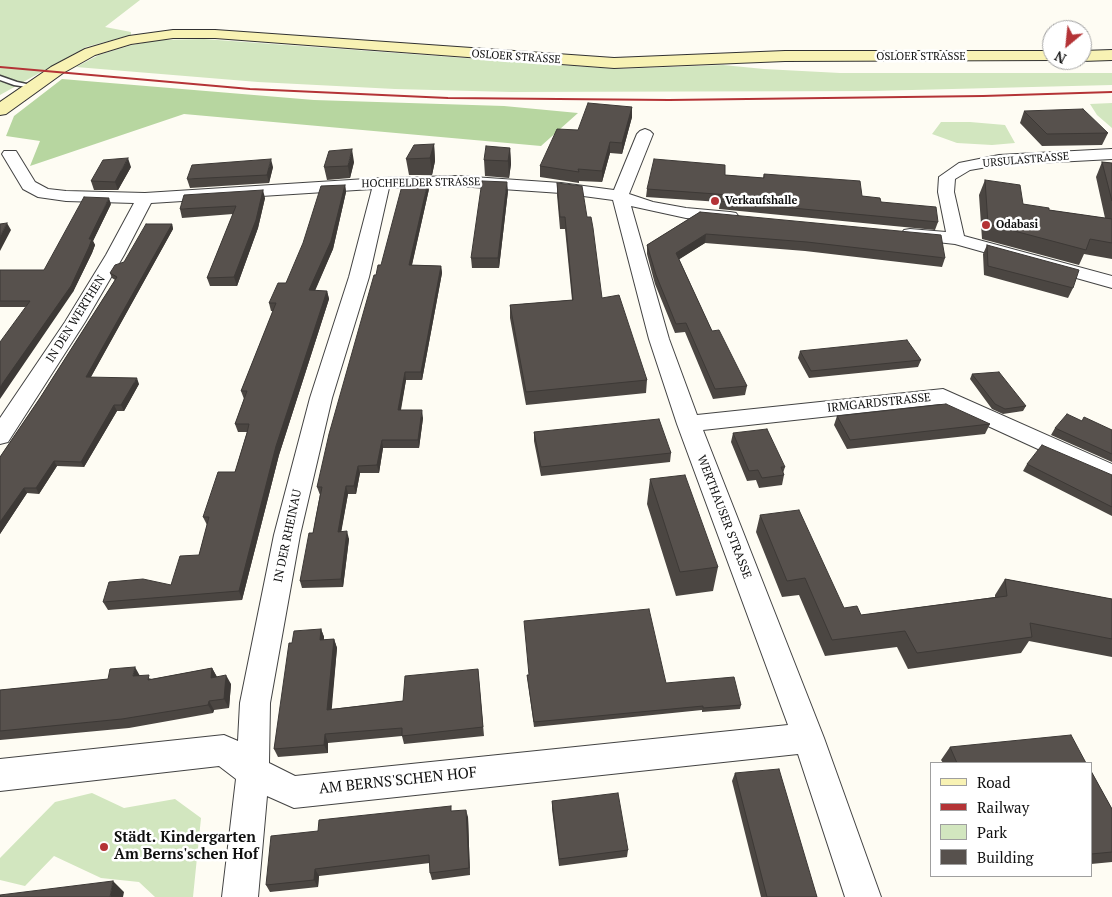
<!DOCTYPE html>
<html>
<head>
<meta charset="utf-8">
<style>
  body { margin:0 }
  #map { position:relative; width:1112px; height:897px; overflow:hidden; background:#fefcf3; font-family:"PT Serif",serif }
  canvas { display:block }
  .legend { position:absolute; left:930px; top:762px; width:162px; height:115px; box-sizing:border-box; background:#fff; border:1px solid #9f9f9f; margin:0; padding:6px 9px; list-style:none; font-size:15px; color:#101010 }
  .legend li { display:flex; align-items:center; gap:10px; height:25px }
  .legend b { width:25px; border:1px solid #9f9f9f }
  .north { position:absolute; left:1042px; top:20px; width:50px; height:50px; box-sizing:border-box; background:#fff; border:1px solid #9f9f9f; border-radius:50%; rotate:208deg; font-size:14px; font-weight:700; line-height:20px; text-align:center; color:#101010 }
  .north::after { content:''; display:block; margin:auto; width:18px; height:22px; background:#b43336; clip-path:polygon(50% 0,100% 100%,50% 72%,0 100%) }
</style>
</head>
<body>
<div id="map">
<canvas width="1112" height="897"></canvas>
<ul class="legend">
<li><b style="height:6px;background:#f8f2b4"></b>Road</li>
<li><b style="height:6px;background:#b43336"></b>Railway</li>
<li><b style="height:14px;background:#d2e6bf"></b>Park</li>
<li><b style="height:14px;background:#57514d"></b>Building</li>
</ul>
<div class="north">N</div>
</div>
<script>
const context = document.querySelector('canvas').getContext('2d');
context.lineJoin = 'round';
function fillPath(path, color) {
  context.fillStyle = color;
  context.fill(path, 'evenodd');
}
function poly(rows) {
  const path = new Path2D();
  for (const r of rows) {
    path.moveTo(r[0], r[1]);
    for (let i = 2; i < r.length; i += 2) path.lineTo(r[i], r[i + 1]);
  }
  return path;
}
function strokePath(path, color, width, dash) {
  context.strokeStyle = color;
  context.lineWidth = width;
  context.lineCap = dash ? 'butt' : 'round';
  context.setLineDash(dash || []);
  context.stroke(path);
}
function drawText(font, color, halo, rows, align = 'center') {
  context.font = font + ' "PT Serif",serif';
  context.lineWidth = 5;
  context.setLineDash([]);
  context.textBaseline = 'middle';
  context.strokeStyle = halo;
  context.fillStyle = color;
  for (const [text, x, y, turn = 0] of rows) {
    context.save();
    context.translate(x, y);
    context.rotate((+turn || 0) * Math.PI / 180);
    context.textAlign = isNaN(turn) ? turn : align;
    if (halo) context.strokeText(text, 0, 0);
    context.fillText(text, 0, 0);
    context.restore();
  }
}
fillPath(poly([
  [0,0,140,0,105,27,131,32,131,35,86,47,0,95],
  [204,39,616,69,723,65,764,69,840,73,1112,73,1112,85,872,91,512,92,395,89,258,82,76,67,99,55,132,45,159,40],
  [1112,103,1112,128,1097,115,1090,104],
  [941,122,970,122,1005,125,1015,143,992,145,957,143,932,134],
  [92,793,124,808,175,799,201,818,193,897,155,897,139,882,101,878,54,856,25,886,0,880,0,858,55,802]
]), '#d2e6bf');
fillPath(poly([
  [62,79,314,100,504,106,578,113,541,146,184,114,30,166,40,141,6,136,14,116]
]), '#b7d6a0');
const service = poly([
  [0,76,17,82,36,86,33,88,14,85,0,80,0,76]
]);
const minor = poly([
  [645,129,650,131,653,134,629,194,653,202,686,208,730,212,736,213,739,217,736,221,730,222,686,218,631,206,669,339,697,415,943,389,1112,464,1112,483,940,404,703,430,824,738,881,897,845,897,798,754,294,808,267,796,258,897,222,897,236,779,219,766,0,791,0,759,224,735,238,741,240,703,274,535,310,398,349,277,372,189,151,203,124,255,85,322,8,442,0,444,0,418,65,322,106,255,134,203,66,201,38,197,23,189,2,154,4,151,16,151,35,182,48,189,66,191,145,193,382,178,458,176,561,183,614,190,637,134,640,131,645,129],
  [458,186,561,193,613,200,649,339,677,424,788,725,295,776,269,763,270,703,300,535,332,398,369,277,389,188,458,186],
  [1112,149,1112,159,999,165,970,170,955,179,954,192,964,236,1112,276,1112,288,955,244,910,239,904,238,901,234,904,230,910,229,946,232,938,192,939,177,959,163,999,155,1112,149]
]);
const secondary = poly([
  [173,30,215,30,614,58,785,51,1052,51,1052,60,1054,60,785,61,614,68,215,38,173,38,131,44,95,55,63,73,6,114,0,115,0,102,51,67,85,49,129,36,173,30],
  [1112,50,1112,60,1082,61,1080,60,1082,60,1082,51,1112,50]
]);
strokePath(service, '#434343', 3);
strokePath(minor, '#434343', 2);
strokePath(secondary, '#323232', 2);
fillPath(service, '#fff');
fillPath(minor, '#fff');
fillPath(secondary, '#f8f2b4');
strokePath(poly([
  [0,67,250,89,448,98,669,100,983,96,1112,92]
]), '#b43336', 2);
fillPath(poly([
  [632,107,632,117,622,154,610,153,602,182,579,181,579,183,540,177,540,166,578,130],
  [1024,111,1108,133,1102,145,1042,146,1020,123],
  [434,144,435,161,432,175,409,175,406,159],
  [510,148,511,164,509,178,485,176,484,160],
  [354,162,350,178,327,180,324,167],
  [1102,162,1112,163,1112,259,1084,254,1079,265,982,239,979,195,985,180,1023,204,1049,210,1105,218,1096,177],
  [131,167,118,190,94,190,91,181],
  [273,167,269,183,190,188,187,179],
  [764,174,862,196,881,202,938,222,935,230,719,209,720,202,646,197,647,189,725,175,763,178],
  [557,183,602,298,647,380,646,393,526,405,510,318,510,305,572,300,565,229,560,229,557,195],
  [345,185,346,192,333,249,315,291,327,291,329,299,279,455,242,600,108,610,103,602,171,585,199,555,207,525,203,517,235,472,247,432,238,432,235,424,244,399,241,391,273,311,271,311,269,303,286,283],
  [429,189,412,265,441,266,442,273,422,380,406,380,401,410,423,418,419,448,383,448,379,473,360,473,356,494,348,494,341,531,349,539,343,587,302,588,300,581,313,533,320,494,320,495,317,487,376,275],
  [508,191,499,268,472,268,471,258],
  [265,198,258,228,237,286,210,286,207,278,233,214,182,218,180,209],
  [111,204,93,241,95,245,92,253,73,292,25,307,0,307,0,270,44,270],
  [700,212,945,258,942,267,805,251,705,243,679,259,712,331,747,386,745,395,713,399,685,332,675,333,655,284,647,254,647,245],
  [172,224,173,229,91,377,139,384,124,411,117,411,84,467,57,466,39,494,27,493,0,534,0,457,40,398,115,280,112,278,110,273],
  [987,245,1073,288,1068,298,984,275,983,254],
  [800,351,921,360,918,367,809,378,798,358],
  [972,374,1026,406,1023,411,1003,414,992,409,970,379],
  [837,416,990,424,985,434,847,449,834,425],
  [1082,421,1112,430,1112,462,1051,435,1055,428],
  [534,432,671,453,670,462,541,476,534,441],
  [733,433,785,467,783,473,784,475,782,485,759,488,756,480,747,481,731,442],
  [1027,464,1112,475,1112,516,1023,471],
  [650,479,718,567,713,591,676,596,647,504],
  [760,515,844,608,861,615,995,597,995,595,1005,579,1112,599,1112,657,1029,641,1021,653,908,669,897,647,825,656,799,595,782,597,756,532],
  [321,629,324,637,324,640,334,639,337,648,331,709,403,701,478,669,484,736,404,744,402,736,328,743,328,753,278,757,274,749,292,643],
  [212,668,217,677,231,684,229,708,214,710,213,713,129,728,0,740,0,690,140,676,152,679],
  [527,675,666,683,741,705,740,709,702,712,702,710,534,727],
  [950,747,1086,763,943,763,941,760],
  [1091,771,1112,809,1112,862,1091,864],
  [735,773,817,897,761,897,732,781],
  [552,801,628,850,627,857,559,866,552,809],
  [452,811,468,817,470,875,432,880,430,873,430,863,319,876,318,887,270,892,266,885,318,831]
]), '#4b4642');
fillPath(poly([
  [632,107,632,117,622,154,622,143],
  [610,142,610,153,602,182,602,171],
  [434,144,435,161,432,175,430,158],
  [510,148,511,164,509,178,508,161],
  [352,149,354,162,350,178,348,166],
  [128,158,131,167,118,190,115,182],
  [271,159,273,167,269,183,267,175],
  [428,182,429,189,410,273,409,265],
  [507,182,508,191,499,268,498,258],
  [345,185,346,192,333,249,311,299,309,290],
  [263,190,265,198,258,228,237,286,234,277],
  [109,198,111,204,93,241,95,245,92,253,73,292,0,399,0,387,89,239],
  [7,223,11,230,0,251,0,237],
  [172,224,173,229,88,382,86,377],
  [706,234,705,243,675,262,676,253],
  [441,266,442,273,422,380,421,372],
  [327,291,329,299,279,455,242,600,239,591,276,446],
  [405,372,406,380,399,418,398,410],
  [137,378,139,384,124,411,121,405],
  [114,405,117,411,84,467,81,462],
  [422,410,423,418,419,448,418,440],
  [382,440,383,448,379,473,377,465],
  [54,461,57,466,39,494,36,488],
  [358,466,360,473,356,494,354,486],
  [346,486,348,494,340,539,338,532],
  [24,488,27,493,0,534,0,522],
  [347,531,349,539,343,587,341,579],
  [321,629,324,637,323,649,320,640],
  [334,639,337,648,331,718,327,710],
  [135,667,140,676,133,676],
  [212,668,217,677,211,678],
  [226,675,231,684,229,708,224,699],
  [209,701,214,710,213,713,208,705],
  [325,734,328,743,328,753,324,745],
  [466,810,468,817,470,875,469,868],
  [315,869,319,876,318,887,314,880],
  [113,881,124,892,123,897,110,897]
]), '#3d3936');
const building = poly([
  [588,103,632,107,622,143,610,142,602,171,578,169,579,172,540,166,557,129,578,130,588,103],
  [1083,109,1108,133,1047,134,1024,111,1083,109],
  [434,144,430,158,406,159,414,145,434,144],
  [486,146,510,148,508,161,484,160,486,146],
  [352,149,348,166,324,167,329,151,352,149],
  [128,158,115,182,91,181,103,160,128,158],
  [271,159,267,175,187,179,192,165,271,159],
  [654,159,725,165,725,175,764,178,764,174,860,181,862,196,880,198,881,202,936,207,938,222,720,201,730,195,647,189,654,159],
  [1102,162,1112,163,1112,201,1102,162],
  [985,180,1020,185,1023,204,1049,208,1049,210,1112,219,1112,243,1090,239,1086,250,988,224,985,180],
  [482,181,507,182,498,258,471,258,482,181],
  [403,182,428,182,409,265,441,266,421,372,405,372,398,410,422,410,418,440,382,440,377,465,358,466,354,486,346,486,338,532,347,531,341,579,300,581,309,533,313,533,316,517,322,487,317,487,329,434,374,275,376,275,378,265,381,265,403,182],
  [557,183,582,186,587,217,591,217,593,228,602,298,619,295,647,380,526,392,510,305,573,300,565,217,560,217,557,183],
  [345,185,331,241,309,290,327,291,276,446,239,591,103,602,109,582,143,579,171,585,180,556,199,555,209,517,203,517,218,472,235,472,247,433,249,424,235,424,247,391,241,391,276,303,269,303,278,283,286,283,303,243,321,186,345,185],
  [263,190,256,220,234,277,207,278,236,206,180,209,184,195,263,190],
  [84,197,109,198,89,239,92,239,89,247,71,286,0,387,0,342,30,301,0,301,0,270,44,270,84,197],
  [700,212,941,235,945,258,807,242,706,234,676,253,712,331,719,330,747,386,715,389,686,323,676,324,656,275,647,245,700,212],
  [7,223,0,237,0,224,7,223],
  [146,224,172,224,86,377,137,378,121,405,114,405,81,462,54,461,36,488,24,488,0,522,0,457,40,398,117,277,110,273,115,265,124,262,146,224],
  [987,245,1079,270,1073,288,988,266,987,245],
  [907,340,921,360,811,371,800,351,907,340],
  [999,372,1026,406,1005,409,995,404,972,374,999,372],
  [946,404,990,424,850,440,837,416,946,404],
  [1067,414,1082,421,1084,417,1112,430,1112,454,1055,428,1067,414],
  [659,419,671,453,541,467,534,432,659,419],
  [767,429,785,467,781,467,784,475,762,478,758,470,749,471,733,433,767,429],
  [1042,445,1112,475,1112,507,1027,464,1042,445],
  [685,475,718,567,680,572,650,479,685,475],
  [799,510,844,608,857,606,861,615,1007,596,1005,579,1112,599,1112,639,1030,623,1032,637,917,653,905,631,832,640,805,578,787,581,760,515,799,510],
  [649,609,666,683,734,677,741,705,703,708,703,706,534,722,527,675,529,675,524,621,649,609],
  [321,629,320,640,334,639,327,710,403,701,405,676,478,669,483,727,402,736,402,728,325,734,324,745,274,749,289,643,292,643,294,631,321,629],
  [135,667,133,676,149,675,148,680,212,668,211,678,226,675,224,699,209,701,208,705,122,719,0,731,0,690,108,679,110,669,135,667],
  [1071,735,1086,763,957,763,950,747,1071,735],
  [779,769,817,897,767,897,735,773,779,769],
  [1091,771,1112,809,1112,852,1091,854,1091,771],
  [618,793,628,850,559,859,552,801,618,793],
  [451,806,451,811,466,810,469,868,430,873,429,855,315,869,314,880,266,885,271,836,318,831,319,820,451,806],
  [113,881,110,897,0,897,0,895,113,881]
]);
fillPath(building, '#57514d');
strokePath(building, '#3d3936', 1);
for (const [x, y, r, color] of [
  [715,201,5,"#b43336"],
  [986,225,5,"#b43336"],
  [104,847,5,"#b43336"]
]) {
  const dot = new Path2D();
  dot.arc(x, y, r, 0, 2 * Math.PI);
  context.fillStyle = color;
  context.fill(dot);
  strokePath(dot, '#fff', 2);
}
drawText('11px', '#101010', '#fff', [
  ["OSLOER STRASSE",516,57,4],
  ["OSLOER STRASSE",921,57],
  ["URSULASTRASSE",1026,160,-5],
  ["HOCHFELDER STRASSE",421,183,-1]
]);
drawText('bold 11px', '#101010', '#fff', [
  ["Verkaufshalle",725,201],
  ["Odabasi",996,225]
], 'left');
drawText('12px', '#101010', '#fff', [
  ["IN DEN WERTHEN",76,319,-58],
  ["IRMGARDSTRASSE",879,403,-6],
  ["WERTHAUSER STRASSE",724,517,69],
  ["IN DER RHEINAU",288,536,-78]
]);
drawText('15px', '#101010', '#fff', [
  ["AM BERNS'SCHEN HOF",398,781,-6]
]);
drawText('bold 15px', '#101010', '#fff', [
  ["Städt. Kindergarten",114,838],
  ["Am Berns'schen Hof",114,855]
], 'left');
</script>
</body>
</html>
